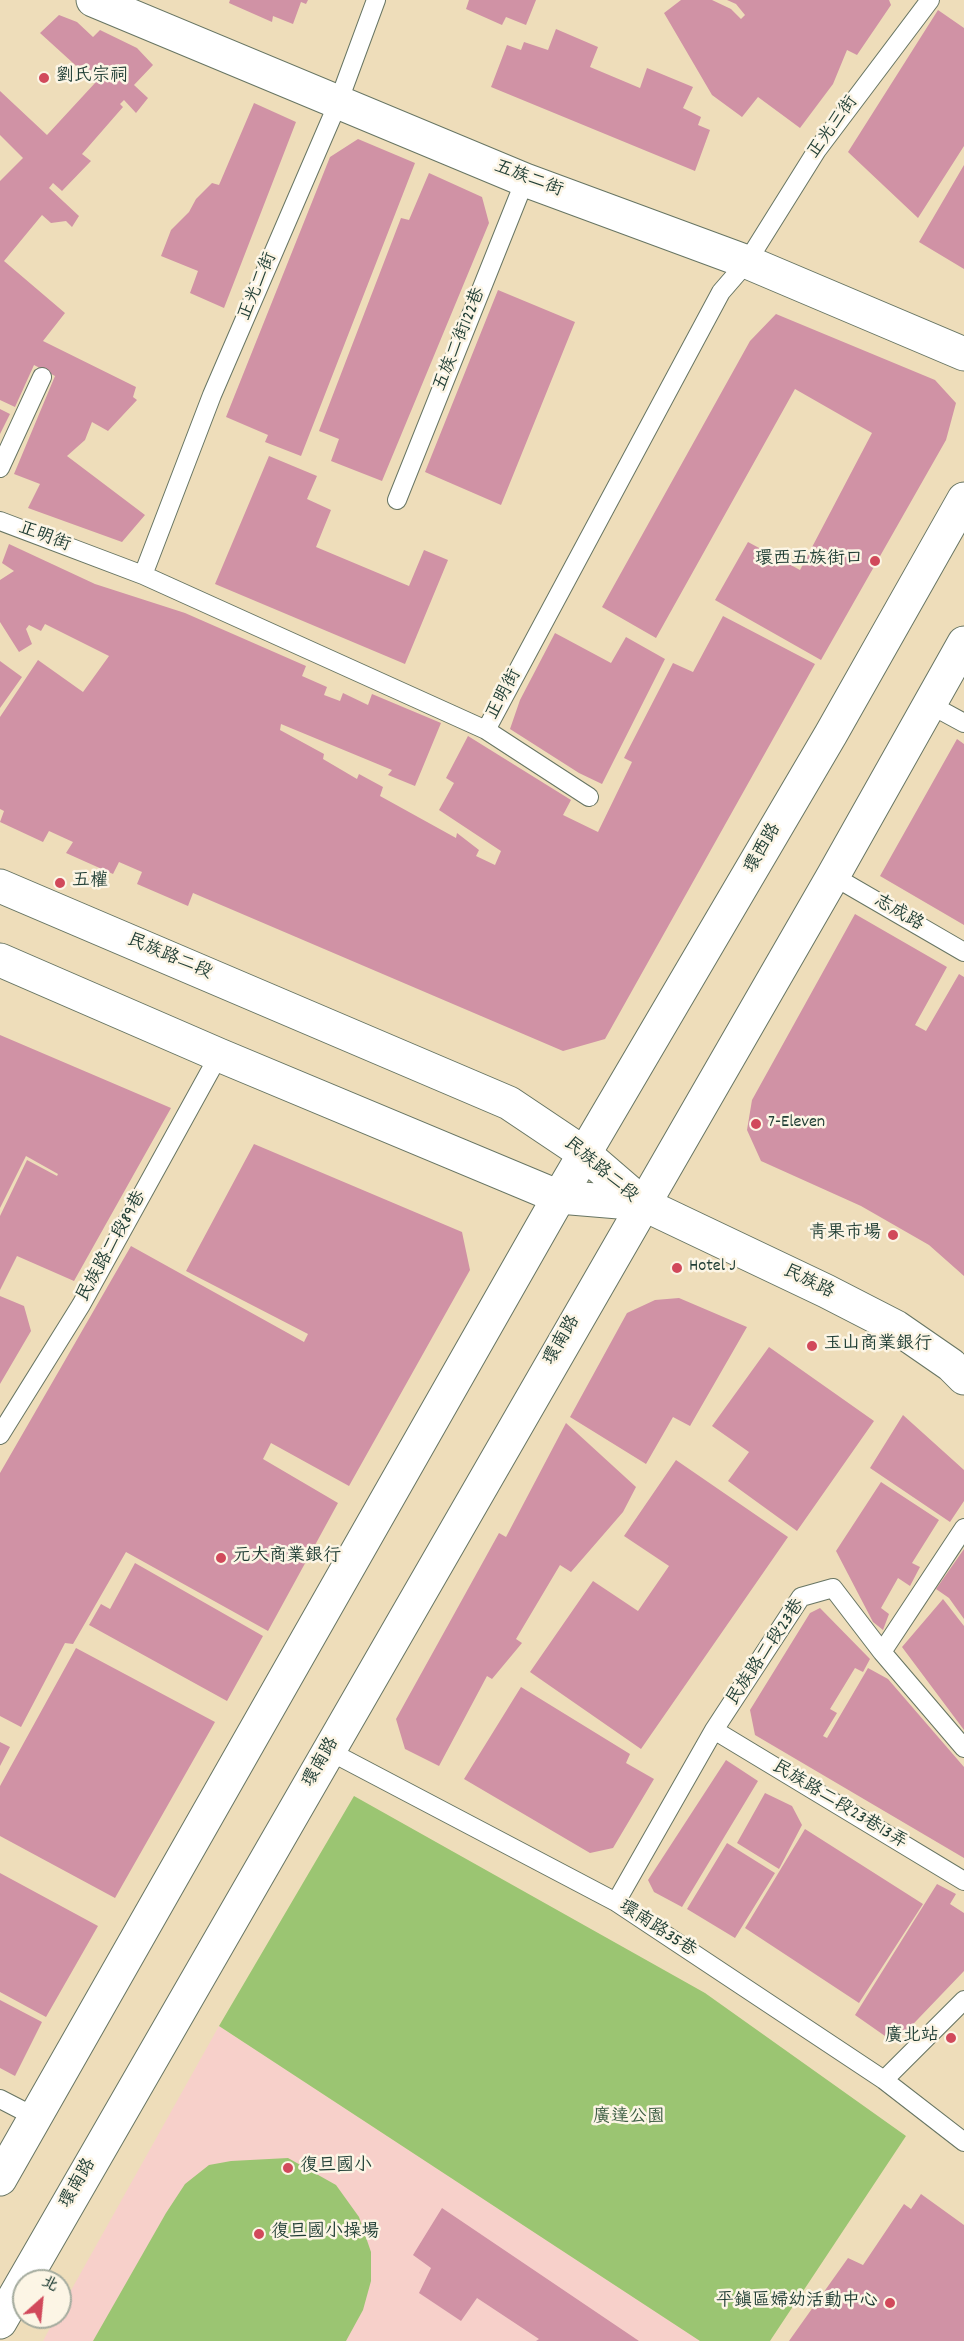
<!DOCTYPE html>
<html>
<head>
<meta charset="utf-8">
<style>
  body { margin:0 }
  #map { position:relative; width:964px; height:2341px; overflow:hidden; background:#eeddba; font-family:Dekko,"LXGW WenKai TC",sans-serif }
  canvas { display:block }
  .north { position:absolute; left:12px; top:2269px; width:60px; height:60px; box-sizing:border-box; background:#fcf5e5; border:2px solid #a4ab9e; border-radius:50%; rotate:27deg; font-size:16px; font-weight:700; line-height:24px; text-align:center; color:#1f3d34 }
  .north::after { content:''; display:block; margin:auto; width:21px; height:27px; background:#d1495b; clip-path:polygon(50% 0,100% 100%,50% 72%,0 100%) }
</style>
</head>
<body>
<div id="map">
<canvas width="964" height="2341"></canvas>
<div class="north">北</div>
</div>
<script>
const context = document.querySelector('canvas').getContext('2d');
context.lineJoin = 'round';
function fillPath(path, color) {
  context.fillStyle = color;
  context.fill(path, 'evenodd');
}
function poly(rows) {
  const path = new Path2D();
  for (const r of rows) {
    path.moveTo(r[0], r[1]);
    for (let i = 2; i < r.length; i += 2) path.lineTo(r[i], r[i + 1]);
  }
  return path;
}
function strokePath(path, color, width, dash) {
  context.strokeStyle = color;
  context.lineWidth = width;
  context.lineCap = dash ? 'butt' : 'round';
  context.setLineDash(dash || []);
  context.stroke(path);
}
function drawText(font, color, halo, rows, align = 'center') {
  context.font = font + ' Dekko,"LXGW WenKai TC",sans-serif';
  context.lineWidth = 5;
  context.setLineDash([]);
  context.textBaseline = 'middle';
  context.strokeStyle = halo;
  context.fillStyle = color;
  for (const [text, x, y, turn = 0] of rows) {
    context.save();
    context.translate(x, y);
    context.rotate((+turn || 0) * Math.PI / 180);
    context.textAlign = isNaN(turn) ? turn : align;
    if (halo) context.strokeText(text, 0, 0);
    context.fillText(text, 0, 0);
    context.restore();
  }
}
fillPath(poly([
  [219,2026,700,2341,43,2341,56,2317,60,2317,60,2310]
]), '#f7d0ca');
fillPath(poly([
  [354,1796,705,1993,906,2136,770,2341,700,2341,219,2026],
  [288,2158,336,2185,359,2217,371,2252,371,2281,363,2310,346,2341,93,2341,166,2213,185,2184,209,2165,231,2161]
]), '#9bc572');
fillPath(poly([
  [230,0,308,0,306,4,301,2,293,24,273,16,272,22,229,3],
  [469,0,536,0,526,25,506,17,502,25,466,9],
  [681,0,712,0,731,9,741,19,745,15,736,4,727,0,889,0,891,5,857,55,847,50,833,84,800,128,758,97,742,117,712,95,664,13],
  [938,10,964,28,964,146,918,218,848,152],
  [59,15,77,22,93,37,100,30,137,48,153,65,134,85,148,98,136,113,124,100,120,104,123,107,82,154,91,161,62,191,53,183,49,188,79,216,72,227,66,221,51,223,42,215,4,261,65,313,43,341,136,387,133,397,137,400,108,431,92,422,85,440,67,456,145,515,122,542,28,508,40,484,14,474,55,376,34,365,15,407,0,400,0,181,23,158,0,135,0,91,47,135,95,83,40,33],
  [556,29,598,47,590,67,640,88,647,68,693,87,683,108,701,117,698,125,710,130,695,171,491,87,507,45,521,50,524,42,548,50],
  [254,103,296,122,224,308,190,293,198,271,161,256,171,230,189,212,196,199,212,183,219,185],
  [358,139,415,163,301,456,265,442,268,435,226,417,330,157],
  [964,165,964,269,919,242],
  [429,173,482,197,489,223,382,481,331,461,339,439,319,431,401,218,409,220],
  [498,290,575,322,501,505,425,472],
  [776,314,935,380,956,403,946,440,821,660,715,600,748,542,800,570,872,433,795,389,656,638,602,607,750,341],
  [0,409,10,414,0,434],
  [269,456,317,476,307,499,331,510,316,547,409,586,424,550,448,560,405,664,215,584],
  [9,544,95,584,185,613,306,666,302,676,327,687,324,695,340,701,343,693,368,705,372,694,441,723,415,786,388,775,392,770,281,724,280,730,324,754,323,759,357,779,359,774,383,787,380,796,456,838,457,833,479,850,476,856,495,865,501,851,439,810,454,783,446,778,468,736,571,800,563,815,598,832,632,762,624,758,673,663,693,672,723,616,815,664,605,1039,563,1051,193,893,188,906,137,884,142,872,119,862,113,874,66,853,73,842,49,831,43,842,0,822,4,811,0,809,0,717,38,660,83,692,109,656,45,624,41,631,29,625,26,629,32,644,19,652,0,622,0,580,14,571,2,563],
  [555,633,611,663,626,637,665,659,602,784,579,773,510,729,520,700],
  [0,661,22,677,0,708],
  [957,739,964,744,964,925,880,876],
  [855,914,947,967,915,1025,926,1031,959,974,964,977,964,1276,929,1245,861,1206,761,1161,747,1130,752,1100],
  [0,1035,171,1108,74,1281,17,1256,0,1290,0,1216,27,1160,57,1176,58,1174,26,1156,0,1208],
  [254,1144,462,1232,470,1270,349,1486,271,1443,263,1459,338,1503,268,1631,126,1552,73,1644,65,1643,21,1727,0,1716,0,1473,131,1246,304,1342,308,1334,186,1271],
  [0,1296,24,1306,31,1331,0,1384],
  [679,1298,747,1327,690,1426,673,1417,646,1464,570,1417,627,1313,655,1300],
  [769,1347,874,1421,797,1531,728,1481,749,1452,712,1426],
  [903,1415,964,1470,964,1501,950,1522,870,1468],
  [566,1423,636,1487,623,1512,571,1572,560,1565,516,1639,522,1643,492,1679,487,1676,439,1766,405,1749,396,1719,499,1533,506,1537],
  [676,1460,788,1537,641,1749,530,1672,593,1581,638,1611,669,1566,624,1536],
  [881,1482,939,1520,912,1563,920,1567,910,1586,898,1578,881,1608,889,1614,883,1630,873,1622,836,1551],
  [964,1549,964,1619,949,1598,936,1589],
  [135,1563,263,1636,227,1701,89,1625,101,1604,110,1609],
  [943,1599,964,1626,964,1730,902,1647],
  [820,1608,870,1659,863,1672,855,1668,830,1709,837,1713,823,1736,827,1738,868,1668,888,1679,964,1767,964,1858,755,1735,750,1710,810,1613],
  [76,1648,215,1722,115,1898,0,1836,0,1786],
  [521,1687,630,1754,626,1763,654,1779,613,1848,590,1853,464,1779],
  [0,1742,10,1747,0,1766],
  [726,1760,758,1781,682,1907,654,1892,648,1880],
  [765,1793,792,1806,802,1825,779,1869,737,1843],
  [805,1829,923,1904,859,2003,745,1928],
  [727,1843,775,1873,735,1938,687,1909],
  [0,1873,98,1926,46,2017,0,1992],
  [937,1884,956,1894,950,1904,964,1913,964,1971,895,2043,855,2015],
  [0,2000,42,2022,15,2076,0,2068],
  [921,2194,964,2225,964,2341,789,2341,848,2258,863,2265,904,2204,911,2209],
  [442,2208,639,2341,536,2341,539,2339,477,2298,461,2321,419,2293,431,2268,413,2255]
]), '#d092a5');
const service = poly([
  [0,468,42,377],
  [397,500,525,180],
  [0,521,143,575,486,730,589,797],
  [143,575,212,395,338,103,376,0],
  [929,704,964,723],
  [486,730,721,292,747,262,817,150,930,0],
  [833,876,964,952],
  [0,1435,81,1305,219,1055],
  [882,1652,964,1748],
  [714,1730,964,1881],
  [329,1751,616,1902,884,2080,964,2142],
  [616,1902,714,1730,801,1597,833,1588,882,1652,964,1528],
  [884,2080,964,2000],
  [0,2099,35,2117]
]);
const minor = poly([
  [93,0,525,180,747,262,964,354]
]);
const secondary = poly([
  [0,886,509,1103,585,1154,643,1204,826,1291,896,1327,951,1365,964,1378],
  [0,960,219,1055,559,1197,643,1204]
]);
const primary = poly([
  [0,2179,559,1197,831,734,964,499],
  [0,2322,833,876,964,643]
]);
strokePath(service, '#677563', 20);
strokePath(minor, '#677563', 35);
strokePath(secondary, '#677563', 35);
strokePath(primary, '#677563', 35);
strokePath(service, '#fff', 18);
strokePath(minor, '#fff', 33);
strokePath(secondary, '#fff', 33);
strokePath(primary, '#fff', 33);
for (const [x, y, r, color] of [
  [44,78,6,"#d1495b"],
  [875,561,6,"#d1495b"],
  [60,883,6,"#d1495b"],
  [756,1124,6,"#d1495b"],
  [893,1235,6,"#d1495b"],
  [677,1268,6,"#d1495b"],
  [812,1346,6,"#d1495b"],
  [221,1558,6,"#d1495b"],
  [951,2038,6,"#d1495b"],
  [288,2168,6,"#d1495b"],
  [259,2234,6,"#d1495b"],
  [890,2303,6,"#d1495b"]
]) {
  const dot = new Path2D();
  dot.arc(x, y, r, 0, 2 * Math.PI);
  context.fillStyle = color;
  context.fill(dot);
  strokePath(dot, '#fcf5e5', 2);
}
drawText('18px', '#1f3d34', '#fcf5e5', [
  ["劉氏宗祠",56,78],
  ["環西五族街口",863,561,"right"],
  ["五權",72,883],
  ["7-Eleven",768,1124],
  ["青果市場",881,1235,"right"],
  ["Hotel J",689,1268],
  ["玉山商業銀行",824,1346],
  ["元大商業銀行",233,1558],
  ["廣北站",939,2038,"right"],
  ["復旦國小",300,2168],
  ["復旦國小操場",271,2234],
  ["平鎮區婦幼活動中心",878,2303,"right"]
], 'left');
drawText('18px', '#1f3d34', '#fcf5e5', [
  ["正光三街",834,128,-54],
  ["五族二街",528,180,21],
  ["正光二街",259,287,-67],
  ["五族二街122巷",461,340,-68],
  ["正明街",44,538,21],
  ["正明街",505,695,-62],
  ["環西路",764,849,-60],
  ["志成路",898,914,30],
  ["民族路二段",169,958,23],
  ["民族路二段",600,1171,40],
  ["民族路二段89巷",113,1247,-61],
  ["民族路",808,1283,26],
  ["環南路",563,1341,-60],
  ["民族路二段23巷",767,1653,-56],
  ["環南路",322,1763,-60],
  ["民族路二段23巷13弄",839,1806,31],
  ["環南路35巷",657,1930,33],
  ["環南路",79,2184,-60]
]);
drawText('18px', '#3e5f44', '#fcf5e5', [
  ["廣達公園",629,2119]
]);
</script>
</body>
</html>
